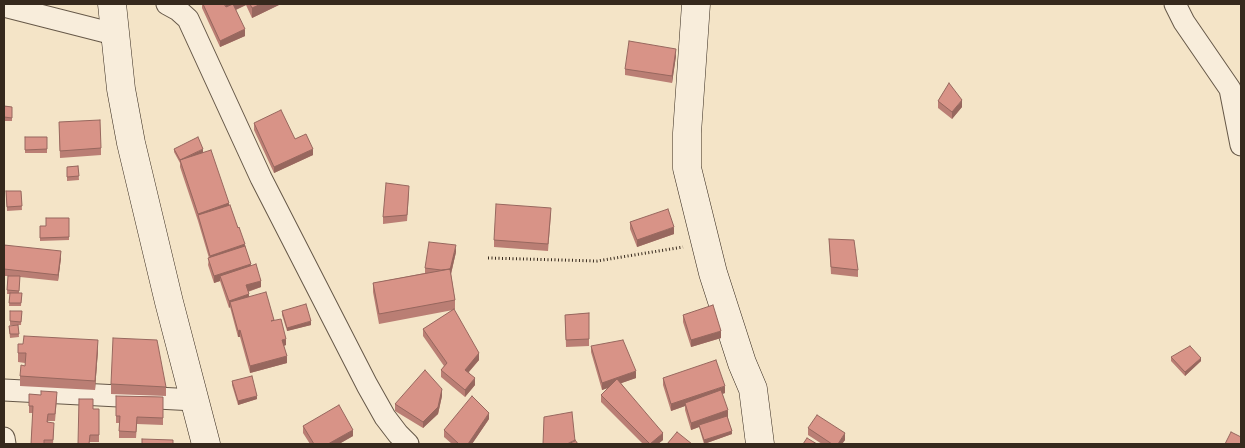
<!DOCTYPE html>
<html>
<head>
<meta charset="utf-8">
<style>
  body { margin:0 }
  #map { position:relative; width:1245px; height:448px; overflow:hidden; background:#f4e4c7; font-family:"EB Garamond",serif }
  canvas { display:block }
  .frame { position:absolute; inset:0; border:5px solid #36291d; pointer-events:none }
</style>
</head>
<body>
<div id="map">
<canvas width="1245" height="448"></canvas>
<div class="frame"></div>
</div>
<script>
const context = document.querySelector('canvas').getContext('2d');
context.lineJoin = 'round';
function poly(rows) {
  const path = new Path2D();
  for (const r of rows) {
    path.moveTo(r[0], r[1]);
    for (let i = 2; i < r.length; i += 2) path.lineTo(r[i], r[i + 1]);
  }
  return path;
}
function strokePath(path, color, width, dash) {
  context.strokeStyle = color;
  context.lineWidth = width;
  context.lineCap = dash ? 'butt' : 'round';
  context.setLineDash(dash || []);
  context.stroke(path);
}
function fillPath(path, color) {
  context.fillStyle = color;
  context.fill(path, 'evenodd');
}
const minor = poly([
  [167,4,178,10,188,19,261,178,367,385,385,417,398,434,408,444],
  [1175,4,1184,22,1230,89,1241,145],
  [4,6,114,34],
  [4,390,195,400],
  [4,438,5,444]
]);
const secondary = poly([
  [112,4,121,89,131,143,169,302,206,444],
  [696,4,687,133,687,168,713,273,742,363,753,389,760,444]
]);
strokePath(minor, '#665848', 23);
strokePath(secondary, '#36291d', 29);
strokePath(poly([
  [488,258,597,261,683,247]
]), '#36291d', 3, [1, 2.5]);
strokePath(minor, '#f8eddb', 21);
strokePath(secondary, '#f8eddb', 28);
fillPath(poly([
  [202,4,281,4,252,18,246,5,236,10,245,36,220,47,202,8],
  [676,56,672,83,625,75,625,69],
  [938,101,962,107,952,119,938,108],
  [4,106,12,107,12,121,4,121],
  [59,122,101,148,101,155,60,158],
  [254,123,295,139,313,155,274,173,254,130],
  [25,137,47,137,47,153,25,153],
  [174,149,203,152,229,205,245,246,251,266,261,287,248,292,249,297,274,321,286,345,284,346,287,363,250,373,240,337,238,337,230,307,229,308,220,281,214,283,208,265,209,258,198,221,180,167,180,163,174,152],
  [78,166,79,180,67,181,67,167],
  [6,191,21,191,22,210,7,211],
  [409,193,407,221,383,224,383,217],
  [551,214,548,251,494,247,494,240],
  [69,218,69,240,40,241,40,226,46,226],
  [630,222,674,234,637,247,630,229],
  [829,239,858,270,858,277,831,274],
  [4,245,61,258,58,281,20,277,19,293,22,293,21,306,9,306,10,294,7,294,8,276,4,276],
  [456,252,451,274,455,300,455,309,454,310,479,360,469,372,475,385,465,397,441,377,441,370,444,366,423,336,423,329,453,310,379,324,373,292,373,283,425,273,425,268],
  [10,311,22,311,21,325,10,325],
  [282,311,311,325,287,331,282,315],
  [589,313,589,346,566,347,565,315],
  [683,315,721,338,691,347,683,322],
  [18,325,19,337,10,338,9,326],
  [591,346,636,378,621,383,663,440,658,444,643,444,601,402,601,395,608,388,602,390,591,352],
  [98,350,95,390,20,386,20,376,25,366,25,363,18,362,18,353],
  [1171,357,1201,361,1185,376,1171,361],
  [663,378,725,393,722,394,732,434,704,444,699,427,691,430,685,410,685,406,671,411,663,385],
  [232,381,257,399,238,405,232,385],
  [111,384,166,387,166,396,111,394],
  [29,394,57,398,55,421,48,421,48,422,54,429,53,444,31,444,33,413,29,413],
  [116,396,163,397,163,425,137,424,136,438,119,438,119,423,116,423],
  [442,396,438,414,423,428,395,411,395,404],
  [93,409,99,409,99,442,90,442,78,444],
  [489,419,472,444,452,444,444,437,444,430],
  [303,426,353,436,339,444,310,444,303,433],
  [808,428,845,440,842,444,822,444,808,435]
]), '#ba7e74');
fillPath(poly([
  [228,4,246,4,246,5,226,14,226,5],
  [261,4,281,4,252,18,252,8],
  [245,29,245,36,220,47,220,41],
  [676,49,676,56,672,83,672,76],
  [962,100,962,107,952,119,952,112],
  [203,149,203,153,180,161],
  [313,149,313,155,274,173,274,167],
  [229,203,229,210,198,215,198,221,198,214],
  [674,227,674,234,637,247,637,240],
  [245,244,245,251,210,263,210,256],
  [456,245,456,252,450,278,450,271],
  [61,251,61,258,58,281,58,275],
  [251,264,251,271,220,276,220,281,214,283,214,276],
  [261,281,261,287,246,292,246,285],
  [249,294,249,301,230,302,230,307,229,308,229,301],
  [311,321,311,325,287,331,287,328],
  [240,330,240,337,238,337,238,331],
  [721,331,721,338,691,347,691,340],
  [286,339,286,345,282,346,282,340],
  [98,340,98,350,95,390,95,381],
  [479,353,479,360,465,376,465,370],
  [287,356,287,363,250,373,250,366],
  [1201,358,1201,361,1185,376,1185,372],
  [636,371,636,378,602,390,602,383],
  [475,378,475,385,465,397,465,390],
  [725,386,725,393,686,406,685,403,685,406,671,411,671,404],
  [442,389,442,396,438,414,423,428,423,422],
  [257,396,257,399,238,405,238,401],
  [728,410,728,417,699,425,699,427,691,430,691,423],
  [489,413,489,419,472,444,468,444],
  [353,430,353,436,339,444,328,444],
  [732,431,732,434,704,444,704,440],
  [663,433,663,440,658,444,650,444],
  [845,433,845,440,842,444,838,444]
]), '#97675e');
const building = poly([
  [203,4,224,4,226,7,233,4,245,29,220,41,203,4],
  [250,4,261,4,252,8,250,4],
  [629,41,676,49,672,76,625,69,629,41],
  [949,83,962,100,952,112,938,101,949,83],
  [4,106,12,107,12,118,4,117,4,106],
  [281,110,295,139,306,134,313,149,274,167,254,123,281,110],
  [100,120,101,148,60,151,59,122,100,120],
  [25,137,47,137,47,149,25,150,25,137],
  [198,137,203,149,180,160,174,149,198,137],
  [211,150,229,203,198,214,180,160,211,150],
  [78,166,79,176,67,177,67,167,78,166],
  [386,183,409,186,407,215,383,217,386,183],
  [6,191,21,191,22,206,7,207,6,191],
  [496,204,551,208,548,244,494,240,496,204],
  [230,205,238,228,239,227,245,244,210,256,198,215,230,205],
  [668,209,674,227,637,240,630,222,668,209],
  [46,218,69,218,69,237,40,238,40,226,46,226,46,218],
  [829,239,854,240,858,270,831,267,829,239],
  [429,242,456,245,450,270,450,269,441,270,425,268,429,242],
  [4,245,61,251,58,275,4,269,4,245],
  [245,246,251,264,214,276,208,258,245,246],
  [256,264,261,281,246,285,249,294,229,301,220,276,256,264],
  [450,269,455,300,379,314,373,283,450,269],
  [8,276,20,276,19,291,7,290,8,276],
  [266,292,274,320,271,321,281,319,286,339,282,340,287,356,250,366,240,330,238,331,230,302,266,292],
  [10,293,22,293,21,303,9,303,10,293],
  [306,304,311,321,287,328,282,311,306,304],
  [713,305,721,331,691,340,683,315,713,305],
  [454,309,479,353,465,370,475,378,465,390,441,370,447,363,423,329,454,309],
  [10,311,22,311,21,322,10,321,10,311],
  [589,313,589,339,566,340,565,315,589,313],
  [18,325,19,334,10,334,9,326,18,325],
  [24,336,98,340,95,381,20,376,21,365,25,366,26,353,18,353,18,344,23,344,24,336],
  [113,338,157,340,166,387,111,384,113,338],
  [623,340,636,371,602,383,591,346,623,340],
  [1190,346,1201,358,1185,372,1171,357,1190,346],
  [716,360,725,386,671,404,663,378,716,360],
  [425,370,442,389,438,407,423,422,395,404,425,370],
  [252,376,257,396,238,401,232,381,252,376],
  [617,379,663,433,650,444,601,395,617,379],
  [721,390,728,410,691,423,685,403,721,390],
  [41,391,57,392,55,414,48,414,47,422,54,423,53,440,44,440,44,444,31,444,33,406,29,406,29,394,41,395,41,391],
  [116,396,163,397,163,418,137,417,136,432,119,431,120,416,116,416,116,396],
  [472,396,489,413,468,444,459,444,444,430,472,396],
  [79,399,93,399,93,409,99,409,99,435,90,435,89,444,78,444,79,399],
  [339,405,353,430,328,444,314,444,303,426,339,405],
  [572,412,575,441,568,444,543,444,544,417,572,412],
  [817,415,845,433,838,444,832,444,808,428,817,415],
  [727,416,732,431,704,440,699,425,727,416],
  [677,432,692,444,667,444,677,432],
  [1231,432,1241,437,1241,444,1225,444,1231,432],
  [807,438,817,444,803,444,807,438],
  [142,439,173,440,173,444,142,444,142,439],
  [575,440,578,444,567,444,575,440]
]);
fillPath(building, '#d89387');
strokePath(building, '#97675e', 1);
</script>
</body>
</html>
